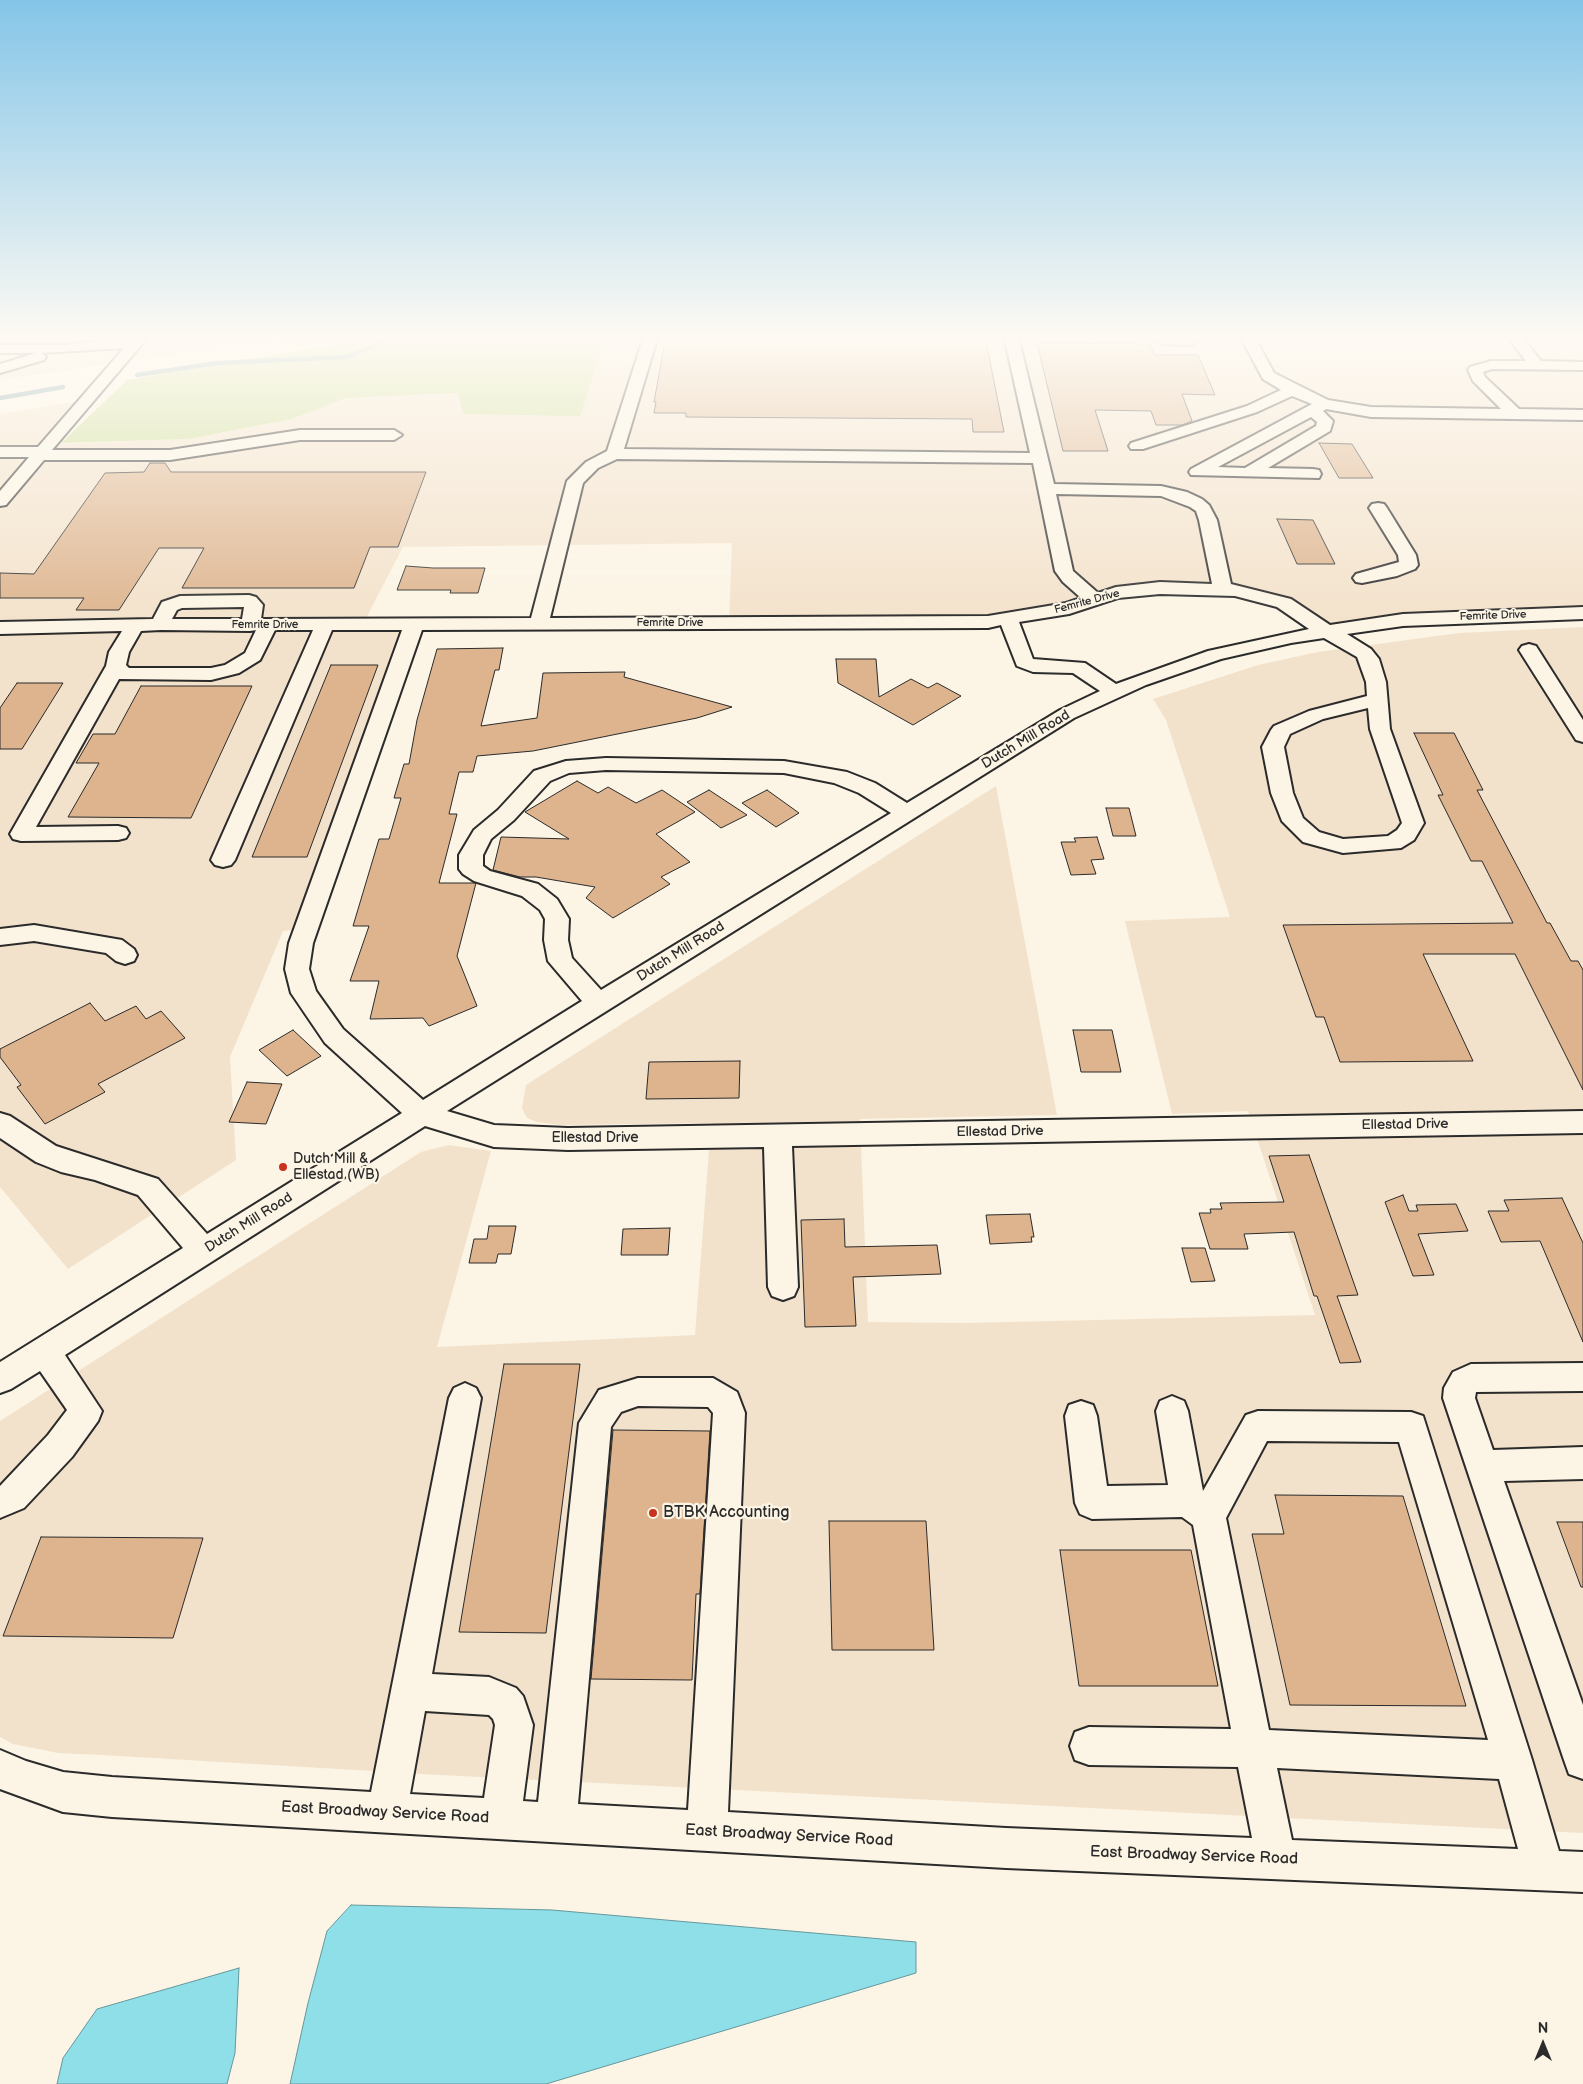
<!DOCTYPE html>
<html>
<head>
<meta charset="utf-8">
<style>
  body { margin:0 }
  #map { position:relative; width:1583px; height:2084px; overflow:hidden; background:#fcf5e5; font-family:"Balsamiq Sans",sans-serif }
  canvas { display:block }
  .north { position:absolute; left:1518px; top:2019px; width:50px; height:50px; -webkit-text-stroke:4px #fcf5e5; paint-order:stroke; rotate:0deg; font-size:14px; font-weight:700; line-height:20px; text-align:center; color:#2b2b2b }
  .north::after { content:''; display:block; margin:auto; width:18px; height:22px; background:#2b2b2b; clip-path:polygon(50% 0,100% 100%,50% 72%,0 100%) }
</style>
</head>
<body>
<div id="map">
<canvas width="1583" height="2084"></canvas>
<div class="north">N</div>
</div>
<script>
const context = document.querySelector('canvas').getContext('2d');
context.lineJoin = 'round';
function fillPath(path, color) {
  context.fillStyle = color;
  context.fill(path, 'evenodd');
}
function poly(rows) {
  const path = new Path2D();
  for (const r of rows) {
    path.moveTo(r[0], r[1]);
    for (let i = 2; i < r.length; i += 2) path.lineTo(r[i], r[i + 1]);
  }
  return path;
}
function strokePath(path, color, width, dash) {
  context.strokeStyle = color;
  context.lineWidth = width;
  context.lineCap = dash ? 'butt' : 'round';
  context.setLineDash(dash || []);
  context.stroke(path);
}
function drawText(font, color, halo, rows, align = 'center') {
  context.font = font + ' "Balsamiq Sans",sans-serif';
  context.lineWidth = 4.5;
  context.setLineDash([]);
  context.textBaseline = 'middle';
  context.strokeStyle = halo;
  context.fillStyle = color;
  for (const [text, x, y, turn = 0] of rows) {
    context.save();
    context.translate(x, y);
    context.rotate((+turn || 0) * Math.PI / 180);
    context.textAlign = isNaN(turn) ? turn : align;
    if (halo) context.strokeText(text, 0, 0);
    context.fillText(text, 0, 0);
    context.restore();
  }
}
fillPath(poly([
  [0,336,295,336,0,380],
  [606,336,1583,336,1583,613,1325,631,1284,603,1235,590,1160,588,1008,619,729,623,732,543,403,547,363,624,414,624,306,929,283,931,230,1057,236,1160,68,1269,0,1187,0,414,86,400,50,444,189,439,292,419,346,398,458,393,579,416],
  [1583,627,1583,1833,440,1775,102,1755,58,1753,13,1744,0,1737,0,1421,421,1152,449,1145,491,1151,437,1347,695,1335,711,1123,559,1125,537,1122,527,1118,522,1108,526,1085,996,786,1057,1115,860,1119,868,1322,964,1323,1315,1315,1248,1111,1172,1114,1125,921,1230,917,1166,720,1153,699,1258,665,1318,652,1459,633]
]), '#f3e2cb');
fillPath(poly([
  [385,336,606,336,580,416,463,414,458,393,346,398,292,419,189,439,61,443,127,380]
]), '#c8dc91');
const water = poly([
  [351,1905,552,1910,916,1942,916,1973,546,2084,290,2084,308,2003,327,1931,351,1905],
  [239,1968,235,2053,227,2084,57,2084,63,2058,97,2009,239,1968]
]);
fillPath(water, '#8edfe8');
strokePath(water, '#66979c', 1);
strokePath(poly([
  [137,375,217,363,347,357,397,336],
  [0,398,63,387]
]), '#66979c', 4.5);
const building = poly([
  [666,336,985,336,1004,432,973,432,972,419,686,417,686,413,654,413,656,402,654,402,666,336],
  [1037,343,1150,344,1154,355,1198,355,1215,395,1182,394,1192,421,1182,425,1156,425,1151,411,1095,410,1108,451,1063,451,1037,343],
  [1319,443,1352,444,1373,478,1339,478,1319,443],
  [150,463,165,463,171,472,426,472,398,547,370,547,354,588,182,588,204,548,159,548,119,610,76,610,84,598,0,598,0,573,34,574,105,473,144,472,150,463],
  [1277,519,1313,520,1335,564,1297,564,1277,519],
  [406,566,433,568,485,568,478,593,450,593,451,590,397,590,406,566],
  [503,648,499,670,495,670,481,726,537,718,543,673,625,672,624,677,732,707,697,718,533,751,477,756,473,772,459,772,449,814,457,814,439,883,476,883,457,956,477,1006,429,1026,423,1018,370,1019,379,981,350,981,369,926,353,926,379,839,389,839,401,798,394,798,404,764,409,764,417,720,437,649,503,648],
  [836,659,876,659,879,697,911,679,928,688,937,683,961,696,913,725,838,683,836,659],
  [331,665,378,665,307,857,252,857,331,665],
  [17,683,63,683,22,749,0,749,0,708,17,683],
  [141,686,252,686,191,818,68,817,99,763,76,763,93,734,115,734,141,686],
  [1414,733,1454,733,1483,790,1477,790,1547,923,1550,923,1571,961,1578,961,1583,970,1583,1090,1515,954,1423,954,1473,1061,1340,1062,1324,1017,1316,1017,1283,925,1513,923,1482,861,1471,861,1438,795,1443,795,1414,733],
  [577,781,598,793,608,787,636,803,662,790,695,812,656,834,690,862,661,877,670,884,613,918,586,898,595,887,536,877,520,877,493,870,501,837,569,839,525,812,577,781],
  [709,790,747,815,721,828,687,802,709,790],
  [767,790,799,813,776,827,742,803,767,790],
  [1106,808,1129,808,1136,836,1113,836,1106,808],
  [1097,837,1104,859,1091,860,1096,874,1071,875,1061,842,1076,842,1074,838,1097,837],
  [90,1003,105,1021,136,1006,146,1019,161,1011,185,1038,98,1084,105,1092,45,1124,17,1087,21,1085,0,1057,0,1049,90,1003],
  [293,1030,321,1056,287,1076,259,1050,293,1030],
  [1073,1030,1112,1030,1121,1072,1081,1072,1073,1030],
  [740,1061,739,1098,646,1099,649,1062,740,1061],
  [247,1082,282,1084,266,1124,229,1122,247,1082],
  [1309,1155,1358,1295,1337,1296,1361,1362,1340,1363,1317,1296,1314,1296,1294,1232,1244,1234,1248,1249,1210,1249,1199,1213,1211,1213,1210,1209,1222,1209,1220,1203,1284,1202,1269,1156,1309,1155],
  [1403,1195,1409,1211,1418,1211,1416,1205,1456,1204,1468,1231,1418,1234,1434,1275,1413,1276,1385,1202,1403,1195],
  [1562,1198,1583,1243,1583,1342,1540,1241,1501,1242,1488,1211,1509,1211,1504,1200,1562,1198],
  [1030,1214,1034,1237,1031,1237,1032,1242,990,1244,986,1215,1030,1214],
  [844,1219,845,1247,937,1245,941,1274,853,1277,856,1326,805,1327,801,1220,844,1219],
  [489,1226,516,1226,511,1254,498,1254,496,1263,469,1263,474,1239,487,1239,489,1226],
  [670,1228,668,1255,621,1255,623,1229,670,1228],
  [1182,1248,1205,1248,1215,1281,1191,1282,1182,1248],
  [504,1364,580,1364,546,1633,459,1632,504,1364],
  [613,1430,710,1431,700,1594,696,1594,692,1680,591,1679,613,1430],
  [1275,1495,1403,1496,1466,1706,1290,1705,1252,1534,1284,1534,1275,1495],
  [829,1521,926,1521,934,1650,832,1650,829,1521],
  [1557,1522,1583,1522,1583,1587,1581,1587,1557,1522],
  [41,1537,203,1538,173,1638,3,1636,41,1537],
  [1060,1550,1191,1550,1218,1686,1079,1686,1060,1550]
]);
fillPath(building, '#ddb48e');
strokePath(building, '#2b2b2b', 1);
const minor = poly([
  [135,336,149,336,52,450,170,450,300,430,394,430,402,435,394,440,300,440,170,460,44,460,6,505,0,506,0,491,29,457,0,457,0,447,38,447,124,348,42,353,46,357,44,360,0,373,0,364,36,353,0,353,0,345,66,345,106,340,131,340,135,336],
  [644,336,658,336,624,449,1030,453,1004,336,1018,336,1054,484,1161,486,1187,492,1202,499,1209,505,1217,520,1231,584,1291,599,1330,625,1403,614,1583,607,1583,619,1403,626,1347,634,1371,649,1379,659,1386,682,1390,729,1424,823,1414,840,1401,848,1343,853,1303,842,1282,821,1271,793,1262,747,1271,730,1274,726,1309,711,1367,696,1366,682,1357,657,1324,638,1291,643,1221,659,1146,685,1074,718,447,1111,494,1125,568,1128,1583,1111,1583,1133,792,1146,798,1287,794,1296,783,1300,772,1296,768,1287,764,1147,568,1150,494,1147,425,1126,65,1355,102,1411,98,1421,72,1457,24,1508,0,1518,0,1486,48,1435,67,1410,40,1371,11,1389,0,1393,0,1362,183,1248,138,1195,95,1180,61,1172,36,1162,0,1138,0,1113,10,1116,56,1146,158,1179,207,1234,402,1113,325,1043,291,993,285,969,289,943,402,630,332,630,235,860,231,865,223,867,215,865,211,860,313,630,275,630,260,660,239,673,211,680,119,679,36,827,118,826,126,828,129,833,126,838,118,840,21,841,13,839,10,834,106,666,109,652,122,631,0,634,0,622,153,619,162,602,180,596,249,595,256,597,263,605,261,619,531,618,567,481,586,462,607,451,644,336],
  [617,459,1033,463,1055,571,1063,582,1081,598,1066,603,988,616,550,618,583,483,598,468,617,459],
  [1056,494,1161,496,1190,507,1196,511,1199,520,1212,584,1160,582,1116,587,1098,593,1073,571,1056,494],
  [1160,594,1235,596,1277,607,1309,629,1208,651,1116,684,1085,663,1033,659,1019,622,1069,614,1118,598,1160,594],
  [244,607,242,619,172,619,177,610,182,608,244,607],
  [1001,625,1017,666,1033,672,1073,673,1100,691,1060,710,907,803,875,783,847,772,784,761,606,758,566,761,534,771,498,810,474,830,459,855,459,869,463,874,474,881,522,896,540,910,545,919,544,940,548,961,582,1001,423,1100,343,1029,316,991,309,969,313,943,422,630,988,628,1001,625],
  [161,630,250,631,256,630,245,653,225,665,211,668,129,668,126,665,129,652,141,631,161,630],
  [1368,708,1370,729,1402,823,1397,830,1388,836,1343,839,1319,832,1303,818,1293,793,1284,747,1290,734,1323,719,1368,708],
  [606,770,784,773,834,783,859,793,891,813,601,990,572,958,568,940,569,919,557,899,538,884,490,871,483,866,483,855,491,839,514,820,550,781,569,773,606,770],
  [1148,336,1185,337,1201,336,1193,344,1188,345,1164,344,1148,336],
  [1240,336,1254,336,1274,373,1328,400,1371,407,1501,409,1473,381,1468,370,1470,367,1491,361,1526,361,1507,336,1521,336,1541,361,1583,362,1583,370,1492,369,1483,372,1485,377,1519,409,1583,410,1583,420,1371,417,1326,409,1323,411,1333,421,1330,431,1268,468,1313,469,1319,470,1321,474,1319,478,1191,475,1189,472,1191,469,1312,404,1292,396,1257,412,1143,449,1131,449,1129,446,1131,443,1247,406,1281,390,1263,379,1240,336],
  [1311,417,1317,422,1316,426,1245,468,1218,467,1311,417],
  [1378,503,1384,504,1387,508,1416,555,1418,565,1415,569,1397,576,1362,583,1356,582,1353,578,1356,574,1399,562,1398,555,1369,508,1372,504,1378,503],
  [1529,644,1536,646,1583,720,1583,742,1576,740,1519,650,1522,646,1529,644],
  [34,925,122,940,134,949,137,955,134,961,125,964,116,961,106,953,34,941,0,945,0,929,34,925],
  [1583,1363,1583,1391,1476,1392,1475,1398,1493,1450,1583,1447,1583,1479,1504,1481,1583,1705,1583,1779,1569,1774,1564,1760,1443,1398,1444,1388,1453,1372,1471,1364,1583,1363],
  [638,1378,713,1378,737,1392,745,1413,728,1812,1006,1828,1252,1838,1238,1767,1089,1765,1075,1760,1070,1746,1075,1732,1089,1727,1231,1729,1193,1525,1182,1517,1092,1519,1080,1514,1075,1503,1065,1416,1069,1405,1081,1401,1093,1405,1097,1416,1107,1486,1168,1485,1156,1411,1160,1401,1172,1396,1184,1401,1188,1411,1203,1491,1246,1415,1258,1411,1411,1412,1423,1416,1532,1760,1559,1851,1583,1852,1583,1892,1006,1868,112,1817,63,1812,0,1789,0,1750,26,1761,63,1772,112,1777,371,1792,449,1398,454,1388,465,1383,476,1388,481,1398,432,1674,489,1677,516,1688,523,1696,533,1725,523,1801,538,1802,579,1423,599,1390,638,1378],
  [638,1406,708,1407,713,1413,688,1810,578,1804,611,1427,621,1412,638,1406],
  [1267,1441,1399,1442,1488,1740,1269,1730,1226,1518,1267,1441],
  [425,1711,489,1715,493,1719,495,1725,484,1798,410,1794,425,1711],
  [1277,1768,1499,1779,1518,1849,1292,1840,1277,1768]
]);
strokePath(minor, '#2b2b2b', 4);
fillPath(minor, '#fcf5e5');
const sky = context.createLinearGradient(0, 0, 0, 627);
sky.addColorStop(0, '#84c5e8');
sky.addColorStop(0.54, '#fefaf3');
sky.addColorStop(1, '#fefaf300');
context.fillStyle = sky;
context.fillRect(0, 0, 1583, 627);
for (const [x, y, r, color] of [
  [283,1167,5,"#c8321e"],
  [653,1513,5,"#c8321e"]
]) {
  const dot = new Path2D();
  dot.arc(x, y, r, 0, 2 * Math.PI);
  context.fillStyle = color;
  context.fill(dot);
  strokePath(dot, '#fcf5e5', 2);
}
drawText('11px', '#2b2b2b', '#fcf5e5', [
  ["Femrite Drive",1087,602,-15],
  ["Femrite Drive",1493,616,-2],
  ["Femrite Drive",670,623],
  ["Femrite Drive",265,625]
]);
drawText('14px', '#2b2b2b', '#fcf5e5', [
  ["Dutch Mill Road",1026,740,-31],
  ["Dutch Mill Road",681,952,-32],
  ["Ellestad Drive",1405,1125,-1],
  ["Ellestad Drive",1000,1132,-1],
  ["Ellestad Drive",595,1138],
  ["Dutch Mill Road",249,1223,-32]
]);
drawText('14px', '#2b2b2b', '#fcf5e5', [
  ["Dutch Mill &",293,1159],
  ["Ellestad (WB)",293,1175]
], 'left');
drawText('16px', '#2b2b2b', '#fcf5e5', [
  ["BTBK Accounting",663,1513]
], 'left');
drawText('16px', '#2b2b2b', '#fcf5e5', [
  ["East Broadway Service Road",385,1813,3],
  ["East Broadway Service Road",789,1836,3],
  ["East Broadway Service Road",1194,1856,2]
]);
</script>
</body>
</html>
